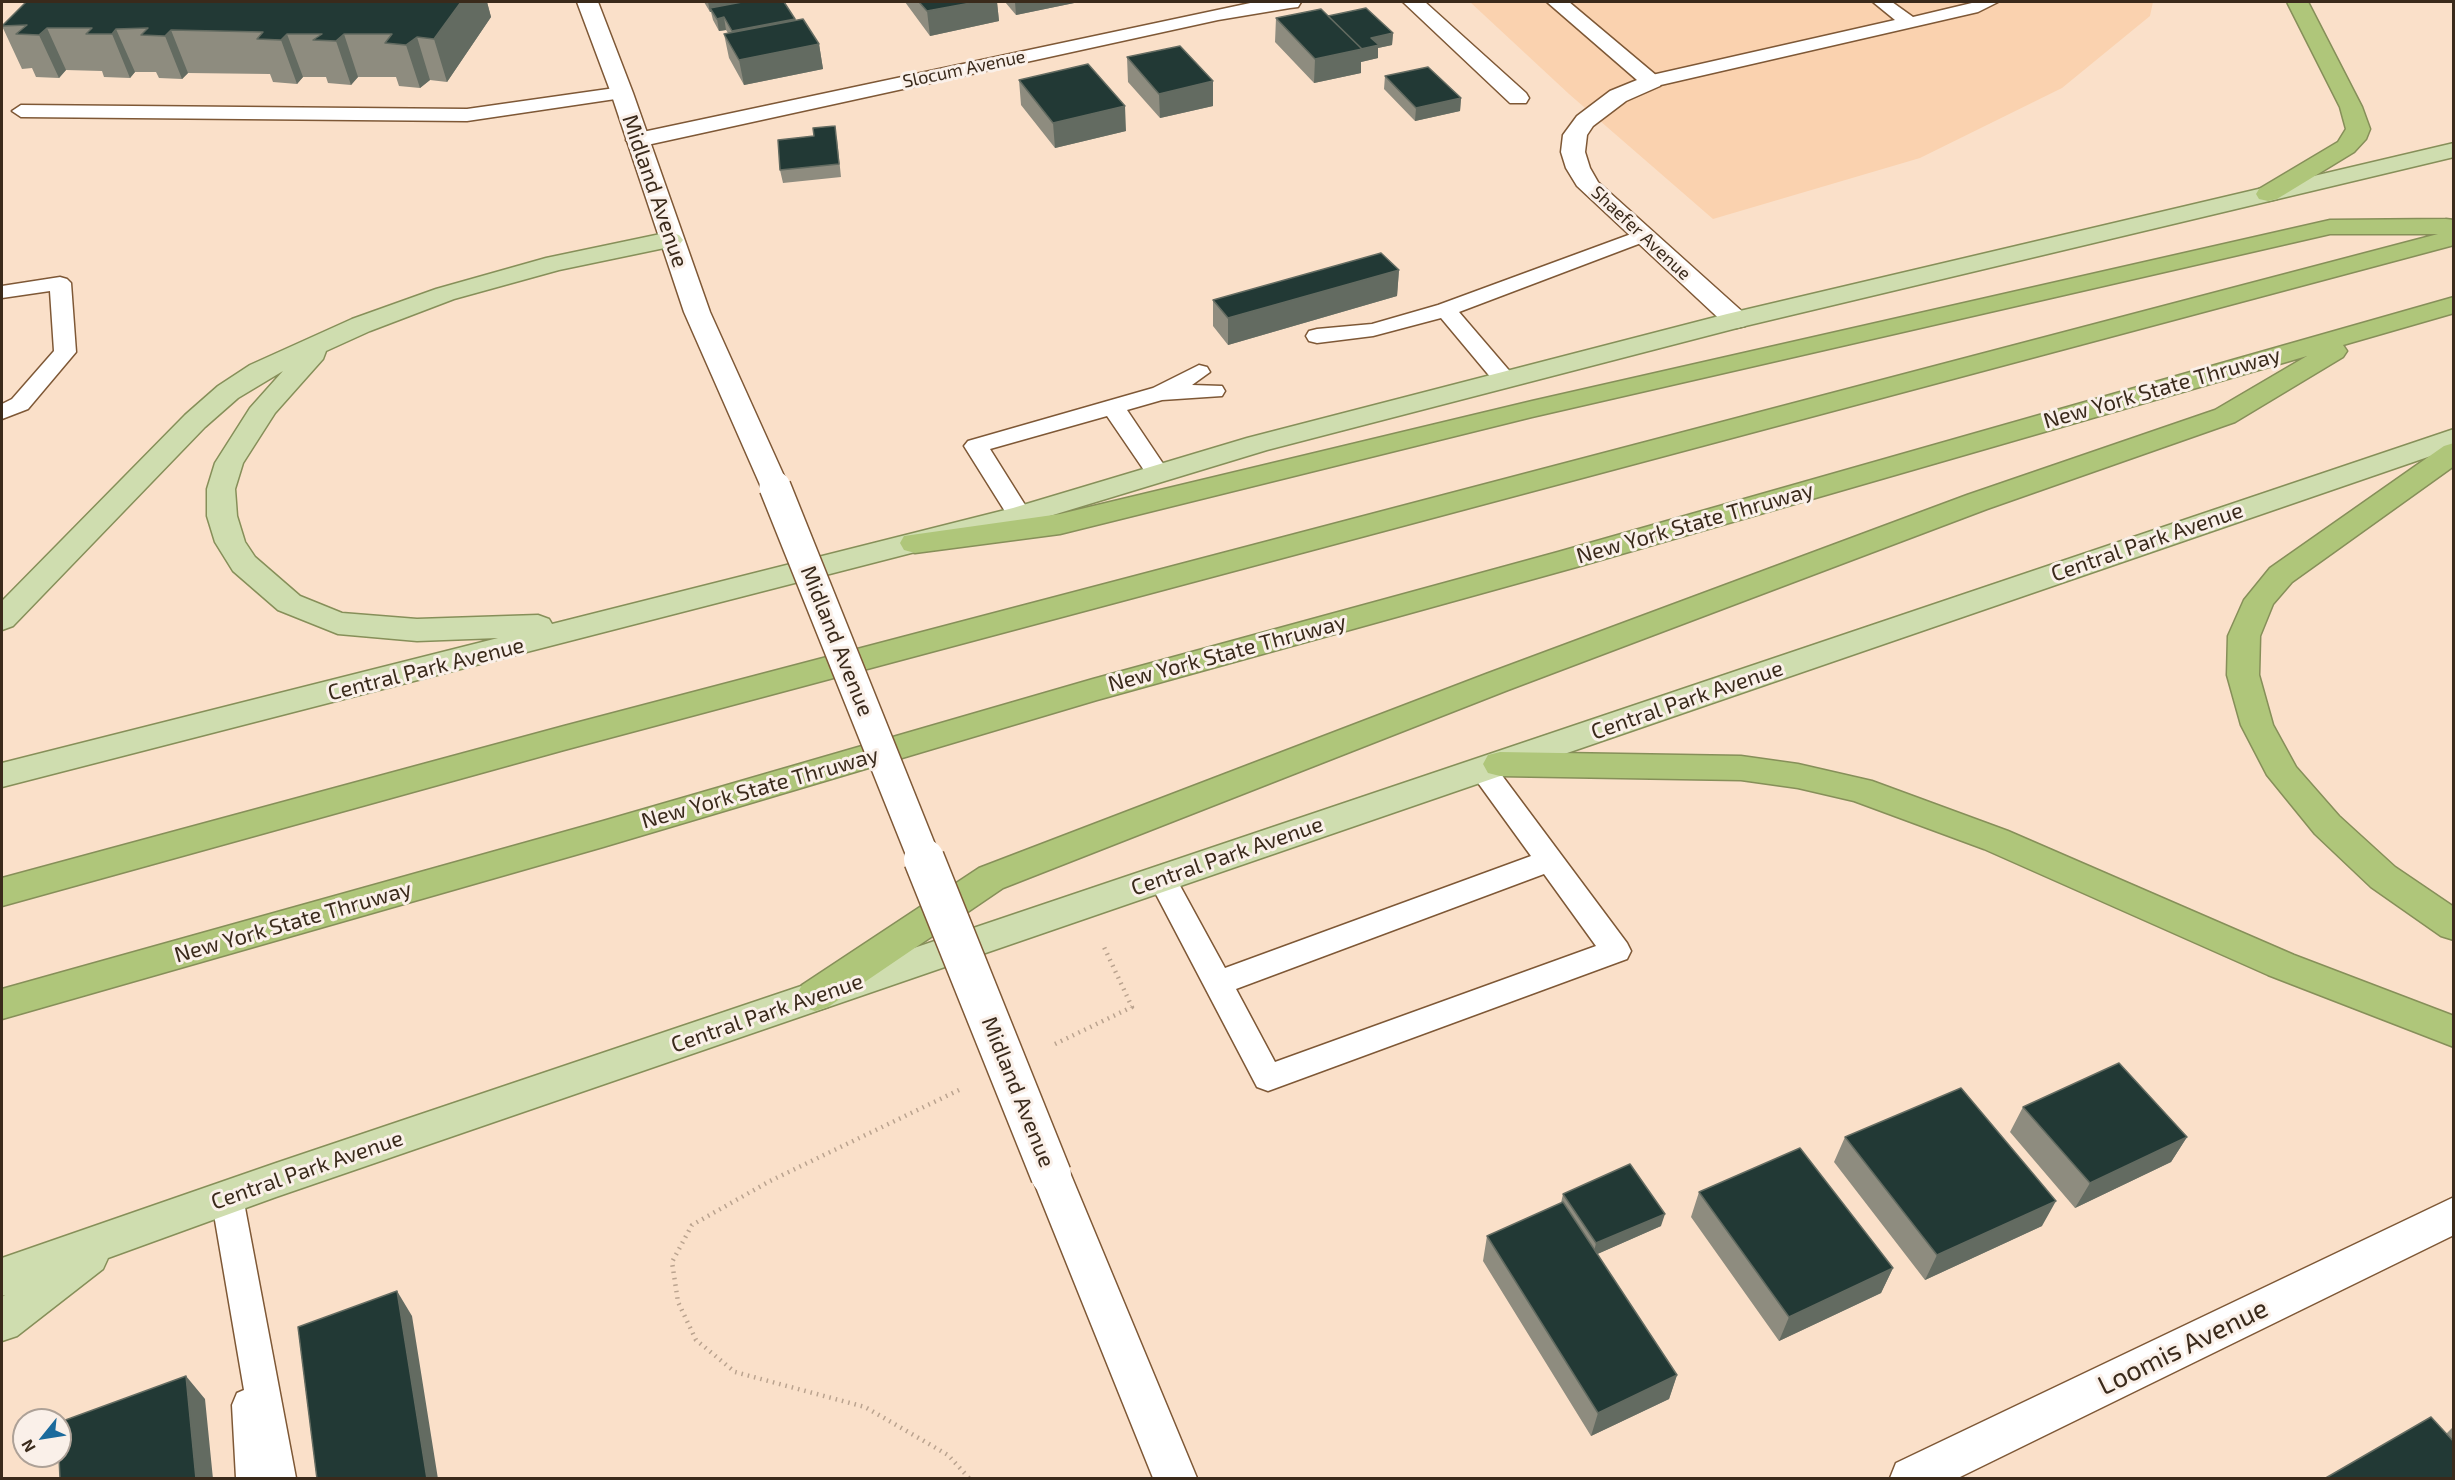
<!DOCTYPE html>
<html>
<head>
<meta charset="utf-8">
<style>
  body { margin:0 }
  #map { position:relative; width:2455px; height:1480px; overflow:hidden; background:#fae0c9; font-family:"Exo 2",sans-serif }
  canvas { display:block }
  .frame { position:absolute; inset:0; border:3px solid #3a2a1b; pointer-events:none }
  .north { position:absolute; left:12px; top:1408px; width:60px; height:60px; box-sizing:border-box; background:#faf0e9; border:2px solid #ada197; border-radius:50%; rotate:240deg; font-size:16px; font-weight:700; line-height:24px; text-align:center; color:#3a2a1b }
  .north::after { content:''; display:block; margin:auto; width:21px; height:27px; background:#1b6a9c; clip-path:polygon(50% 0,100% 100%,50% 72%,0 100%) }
</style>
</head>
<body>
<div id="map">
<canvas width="2455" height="1480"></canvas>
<div class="frame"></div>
<div class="north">N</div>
</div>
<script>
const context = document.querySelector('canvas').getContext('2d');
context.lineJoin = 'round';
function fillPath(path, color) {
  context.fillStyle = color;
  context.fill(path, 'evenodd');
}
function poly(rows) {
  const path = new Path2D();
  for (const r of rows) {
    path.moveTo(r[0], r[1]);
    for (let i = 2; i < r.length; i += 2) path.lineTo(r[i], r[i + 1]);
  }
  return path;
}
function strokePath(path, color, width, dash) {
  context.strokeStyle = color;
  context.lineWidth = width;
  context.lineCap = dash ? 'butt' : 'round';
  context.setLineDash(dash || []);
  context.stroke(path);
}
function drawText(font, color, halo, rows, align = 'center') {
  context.font = font + ' "Exo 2",sans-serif';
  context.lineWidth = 6;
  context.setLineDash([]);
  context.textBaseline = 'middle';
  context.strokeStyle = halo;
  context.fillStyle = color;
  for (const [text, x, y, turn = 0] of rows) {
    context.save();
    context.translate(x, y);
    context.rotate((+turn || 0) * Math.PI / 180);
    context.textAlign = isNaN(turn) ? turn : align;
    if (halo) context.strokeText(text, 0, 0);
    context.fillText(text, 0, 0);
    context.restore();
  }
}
fillPath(poly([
  [1470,2,2153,2,2150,16,2062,88,1920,158,1713,219,1569,94]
]), '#fad2af');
const lane = poly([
  [1873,2,1892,2,1913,17,1976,2,1998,2,1978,12,1652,87,1643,81,1652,75,1895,20,1873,2],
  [622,87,631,93,629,97,467,121,21,117,12,111,21,105,467,109,622,87],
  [1642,230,1649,232,1652,236,1649,240,1459,312,1513,375,1516,380,1513,385,1497,385,1441,318,1373,336,1317,343,1309,341,1306,336,1309,331,1317,329,1372,324,1438,305,1642,230],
  [60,277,67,279,71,283,76,352,28,409,2,419,2,404,12,399,54,351,50,291,2,298,2,286,60,277],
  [1199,365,1207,367,1210,372,1192,385,1222,386,1225,391,1222,396,1162,400,1127,410,1170,474,1166,479,1158,481,1150,479,1107,416,990,449,1032,516,1029,521,1020,524,1011,521,964,446,968,441,1153,388,1199,365],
  [1482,759,1492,762,1627,943,1631,951,1627,959,1268,1091,1257,1087,1148,879,1152,871,1162,868,1172,871,1225,968,1531,856,1468,769,1472,762,1482,759],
  [1544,874,1596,946,1275,1062,1236,989,1544,874],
  [227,1183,239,1187,243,1197,296,1478,236,1478,232,1405,237,1393,244,1390,211,1197,215,1187,227,1183]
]);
const street = poly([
  [1255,2,1301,2,1298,7,1290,8,1218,20,638,147,630,145,626,140,630,135,638,133,1255,2],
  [1403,2,1425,2,1526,93,1529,98,1526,103,1510,103,1403,2],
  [1547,2,1569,2,1663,81,1660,86,1626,101,1593,126,1587,135,1585,152,1590,168,1598,182,1745,314,1749,320,1745,326,1736,328,1727,326,1577,186,1566,168,1561,152,1563,135,1577,116,1610,91,1637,80,1547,2],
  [2454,1197,2454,1235,1958,1478,1890,1478,1896,1463,2454,1197]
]);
const secondary = poly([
  [577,2,598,2,633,93,710,312,789,487,785,493,775,496,765,493,761,487,684,312,611,93,577,2],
  [1051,1158,1065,1163,1071,1175,1197,1478,1153,1478,1031,1175,1037,1163,1051,1158]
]);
const primary = poly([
  [2454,143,2454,157,1741,327,1267,450,1020,525,2,787,2,763,498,638,417,641,338,634,278,610,233,571,215,542,207,516,207,489,215,463,250,408,283,371,238,398,205,427,13,626,2,630,2,601,185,415,218,386,250,365,352,319,436,289,546,258,670,232,679,235,683,240,679,245,559,270,454,299,370,331,326,351,323,359,275,413,243,463,235,489,237,516,245,542,255,557,300,596,342,613,417,619,538,615,549,619,552,624,1013,508,1247,438,1727,314,2454,143],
  [2454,429,2454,448,276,1197,108,1258,103,1269,17,1336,2,1341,2,1297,5,1295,2,1296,2,1258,276,1163,2454,429]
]);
const highway = poly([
  [2287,2,2308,2,2362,107,2370,129,2366,139,2354,152,2277,199,2268,201,2259,199,2256,194,2259,189,2338,142,2346,129,2340,107,2287,2],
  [2446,219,2454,220,2454,245,564,750,2,906,2,878,564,726,2438,234,2330,234,1532,417,1060,534,915,553,904,550,900,543,904,536,1060,514,1532,401,2330,220,2446,219],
  [2454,297,2454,313,2343,345,2347,351,2343,357,2235,422,1987,509,1508,690,1003,888,828,1007,815,1011,802,1007,796,996,802,985,979,868,1486,674,1967,495,2215,410,2307,356,1580,566,1097,700,603,847,2,1019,2,989,603,821,1093,679,1558,552,2454,297],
  [2454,443,2454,466,2292,582,2273,604,2260,636,2259,675,2273,725,2296,767,2339,816,2395,867,2454,907,2454,940,2441,936,2371,887,2315,834,2267,775,2241,725,2227,675,2228,636,2244,600,2270,568,2444,446,2454,443],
  [1500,752,1741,756,1798,764,1872,781,2008,831,2294,955,2454,1016,2454,1047,2268,975,1984,849,1854,801,1798,788,1741,780,1500,776,1488,773,1483,764,1488,755,1500,752]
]);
strokePath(lane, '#7e5836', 3);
strokePath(street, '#7e5836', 3);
strokePath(secondary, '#7e5836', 3);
strokePath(primary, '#868f59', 3);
strokePath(highway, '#868f59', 3);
strokePath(poly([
  [1055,1044,1132,1007,1104,947],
  [959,1090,770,1181,692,1225,672,1262,678,1302,696,1340,735,1372,865,1407,948,1455,969,1478]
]), '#baa38f', 4.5, [1.5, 5]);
fillPath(lane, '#fff');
fillPath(street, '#fff');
fillPath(secondary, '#fff');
fillPath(primary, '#cfddaf');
fillPath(highway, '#afc67a');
const secondaryBridgeFar1 = poly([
  [775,487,925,861]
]);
const secondaryBridge = poly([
  [924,859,1051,1175]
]);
strokePath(secondaryBridgeFar1, '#7e5836', 34, []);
strokePath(secondaryBridge, '#7e5836', 43, []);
strokePath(secondaryBridgeFar1, '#fff', 31);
strokePath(secondaryBridge, '#fff', 40);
fillPath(poly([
  [26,2,487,2,491,17,447,82,430,80,420,88,399,86,396,77,358,77,351,85,328,83,326,77,303,77,297,84,273,82,270,74,188,73,182,79,159,78,156,72,135,72,130,78,104,77,102,71,66,70,59,78,36,77,32,68,22,69,2,26],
  [704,2,784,2,795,20,819,44,823,69,744,85,729,58,724,34,728,33,726,30,719,31,713,20,711,12,710,12],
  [905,2,997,2,999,21,930,36],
  [1005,2,1079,2,1016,15],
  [1328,16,1393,33,1392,45,1378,48,1378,58,1361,62,1361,73,1314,83,1275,42,1276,18],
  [1127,57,1213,106,1160,118,1128,82],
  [1385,76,1461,98,1460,111,1415,121,1384,89],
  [1019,80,1126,131,1055,148,1021,105],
  [837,139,841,177,783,183,780,170],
  [1399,270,1397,296,1228,345,1213,326,1213,300],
  [2023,1107,2187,1137,2171,1162,2075,1208,2010,1132],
  [1845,1137,2042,1226,1925,1280,1834,1162],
  [1699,1192,1893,1268,1881,1293,1779,1341,1691,1217],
  [1563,1194,1661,1226,1597,1254,1677,1375,1669,1399,1591,1436,1483,1261,1487,1236,1561,1203],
  [2454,1426,2454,1479,2446,1434]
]), '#8e8c7f');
fillPath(poly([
  [461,2,487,2,491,17,447,82,434,39],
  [708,2,770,2,710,8,711,12,710,12],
  [976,2,997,2,999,21,930,36,927,11],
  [1015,2,1079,2,1016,15],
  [724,17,726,30,719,31,717,19],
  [795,19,797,31,734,44,732,31],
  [47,28,66,70,59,78,39,35],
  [116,29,135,72,130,78,112,34],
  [171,30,188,73,182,79,165,36],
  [1393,33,1392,45,1378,48,1378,58,1361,62,1361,73,1314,83,1315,59,1371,38],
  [287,34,303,77,297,84,281,40],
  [344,34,358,77,351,85,336,41],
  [417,37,430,80,420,88,406,45],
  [819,44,823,69,744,85,739,60],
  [1213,81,1213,106,1160,118,1159,94],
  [1461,98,1460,111,1415,121,1416,108],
  [1125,106,1126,131,1055,148,1053,123],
  [1399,270,1397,296,1228,345,1228,318],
  [2187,1137,2171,1162,2075,1208,2090,1183],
  [2056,1201,2042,1226,1925,1280,1937,1255],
  [1665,1214,1661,1226,1593,1256,1596,1243],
  [1893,1268,1881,1293,1779,1341,1789,1317],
  [397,1291,412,1316,438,1479,427,1479],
  [1677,1375,1669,1399,1591,1436,1598,1413],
  [186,1376,205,1399,213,1479,196,1479]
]), '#636b61');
const building = poly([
  [26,2,461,2,434,39,417,37,406,45,385,43,392,34,344,34,336,41,313,40,322,34,287,34,281,40,257,39,263,32,171,30,165,36,141,35,148,28,116,29,112,34,86,34,92,28,47,28,39,35,16,34,27,25,2,26,26,2],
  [742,2,784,2,795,19,732,31,724,17,717,19,710,8,742,2],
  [919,2,976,2,927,11,919,2],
  [1366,8,1393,33,1371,38,1379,45,1361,49,1362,49,1328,16,1366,8],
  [1321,9,1362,49,1315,59,1276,18,1321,9],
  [803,19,819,44,739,60,724,34,803,19],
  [1180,46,1213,81,1159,94,1127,57,1180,46],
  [1088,64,1125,106,1053,123,1019,80,1088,64],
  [1428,67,1461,98,1416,108,1385,76,1428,67],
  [835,126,839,164,780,170,778,140,814,136,813,128,835,126],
  [1381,253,1399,270,1228,318,1213,300,1381,253],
  [2119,1063,2187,1137,2090,1183,2023,1107,2119,1063],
  [1961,1088,2056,1201,1937,1255,1845,1137,1961,1088],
  [1800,1148,1893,1268,1789,1317,1699,1192,1800,1148],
  [1630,1164,1665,1214,1596,1243,1563,1194,1630,1164],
  [1563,1202,1677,1375,1598,1413,1487,1236,1563,1202],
  [397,1291,427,1479,317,1479,298,1327,397,1291],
  [186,1376,196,1479,60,1479,59,1456,60,1422,186,1376],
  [2431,1417,2454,1442,2454,1479,2324,1479,2431,1417]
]);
fillPath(building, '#223935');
strokePath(building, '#636b61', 1.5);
drawText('18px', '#3a2a1b', '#faf0e9', [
  ["Slocum Avenue",964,69,-12],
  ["Shaefer Avenue",1641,233,43]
]);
drawText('22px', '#3a2a1b', '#faf0e9', [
  ["Midland Avenue",655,191,71],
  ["New York State Thruway",2162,388,-16],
  ["New York State Thruway",1695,523,-16],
  ["Central Park Avenue",2147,542,-19],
  ["Midland Avenue",837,641,68],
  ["New York State Thruway",1227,653,-15],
  ["Central Park Avenue",426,669,-14],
  ["Central Park Avenue",1687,700,-19],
  ["New York State Thruway",760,788,-16],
  ["Central Park Avenue",1227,856,-19],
  ["New York State Thruway",293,922,-16],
  ["Central Park Avenue",767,1013,-19],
  ["Midland Avenue",1018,1092,68],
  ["Central Park Avenue",307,1170,-19]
]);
drawText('27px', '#3a2a1b', '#faf0e9', [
  ["Loomis Avenue",2183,1347,-26]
]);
</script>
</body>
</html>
